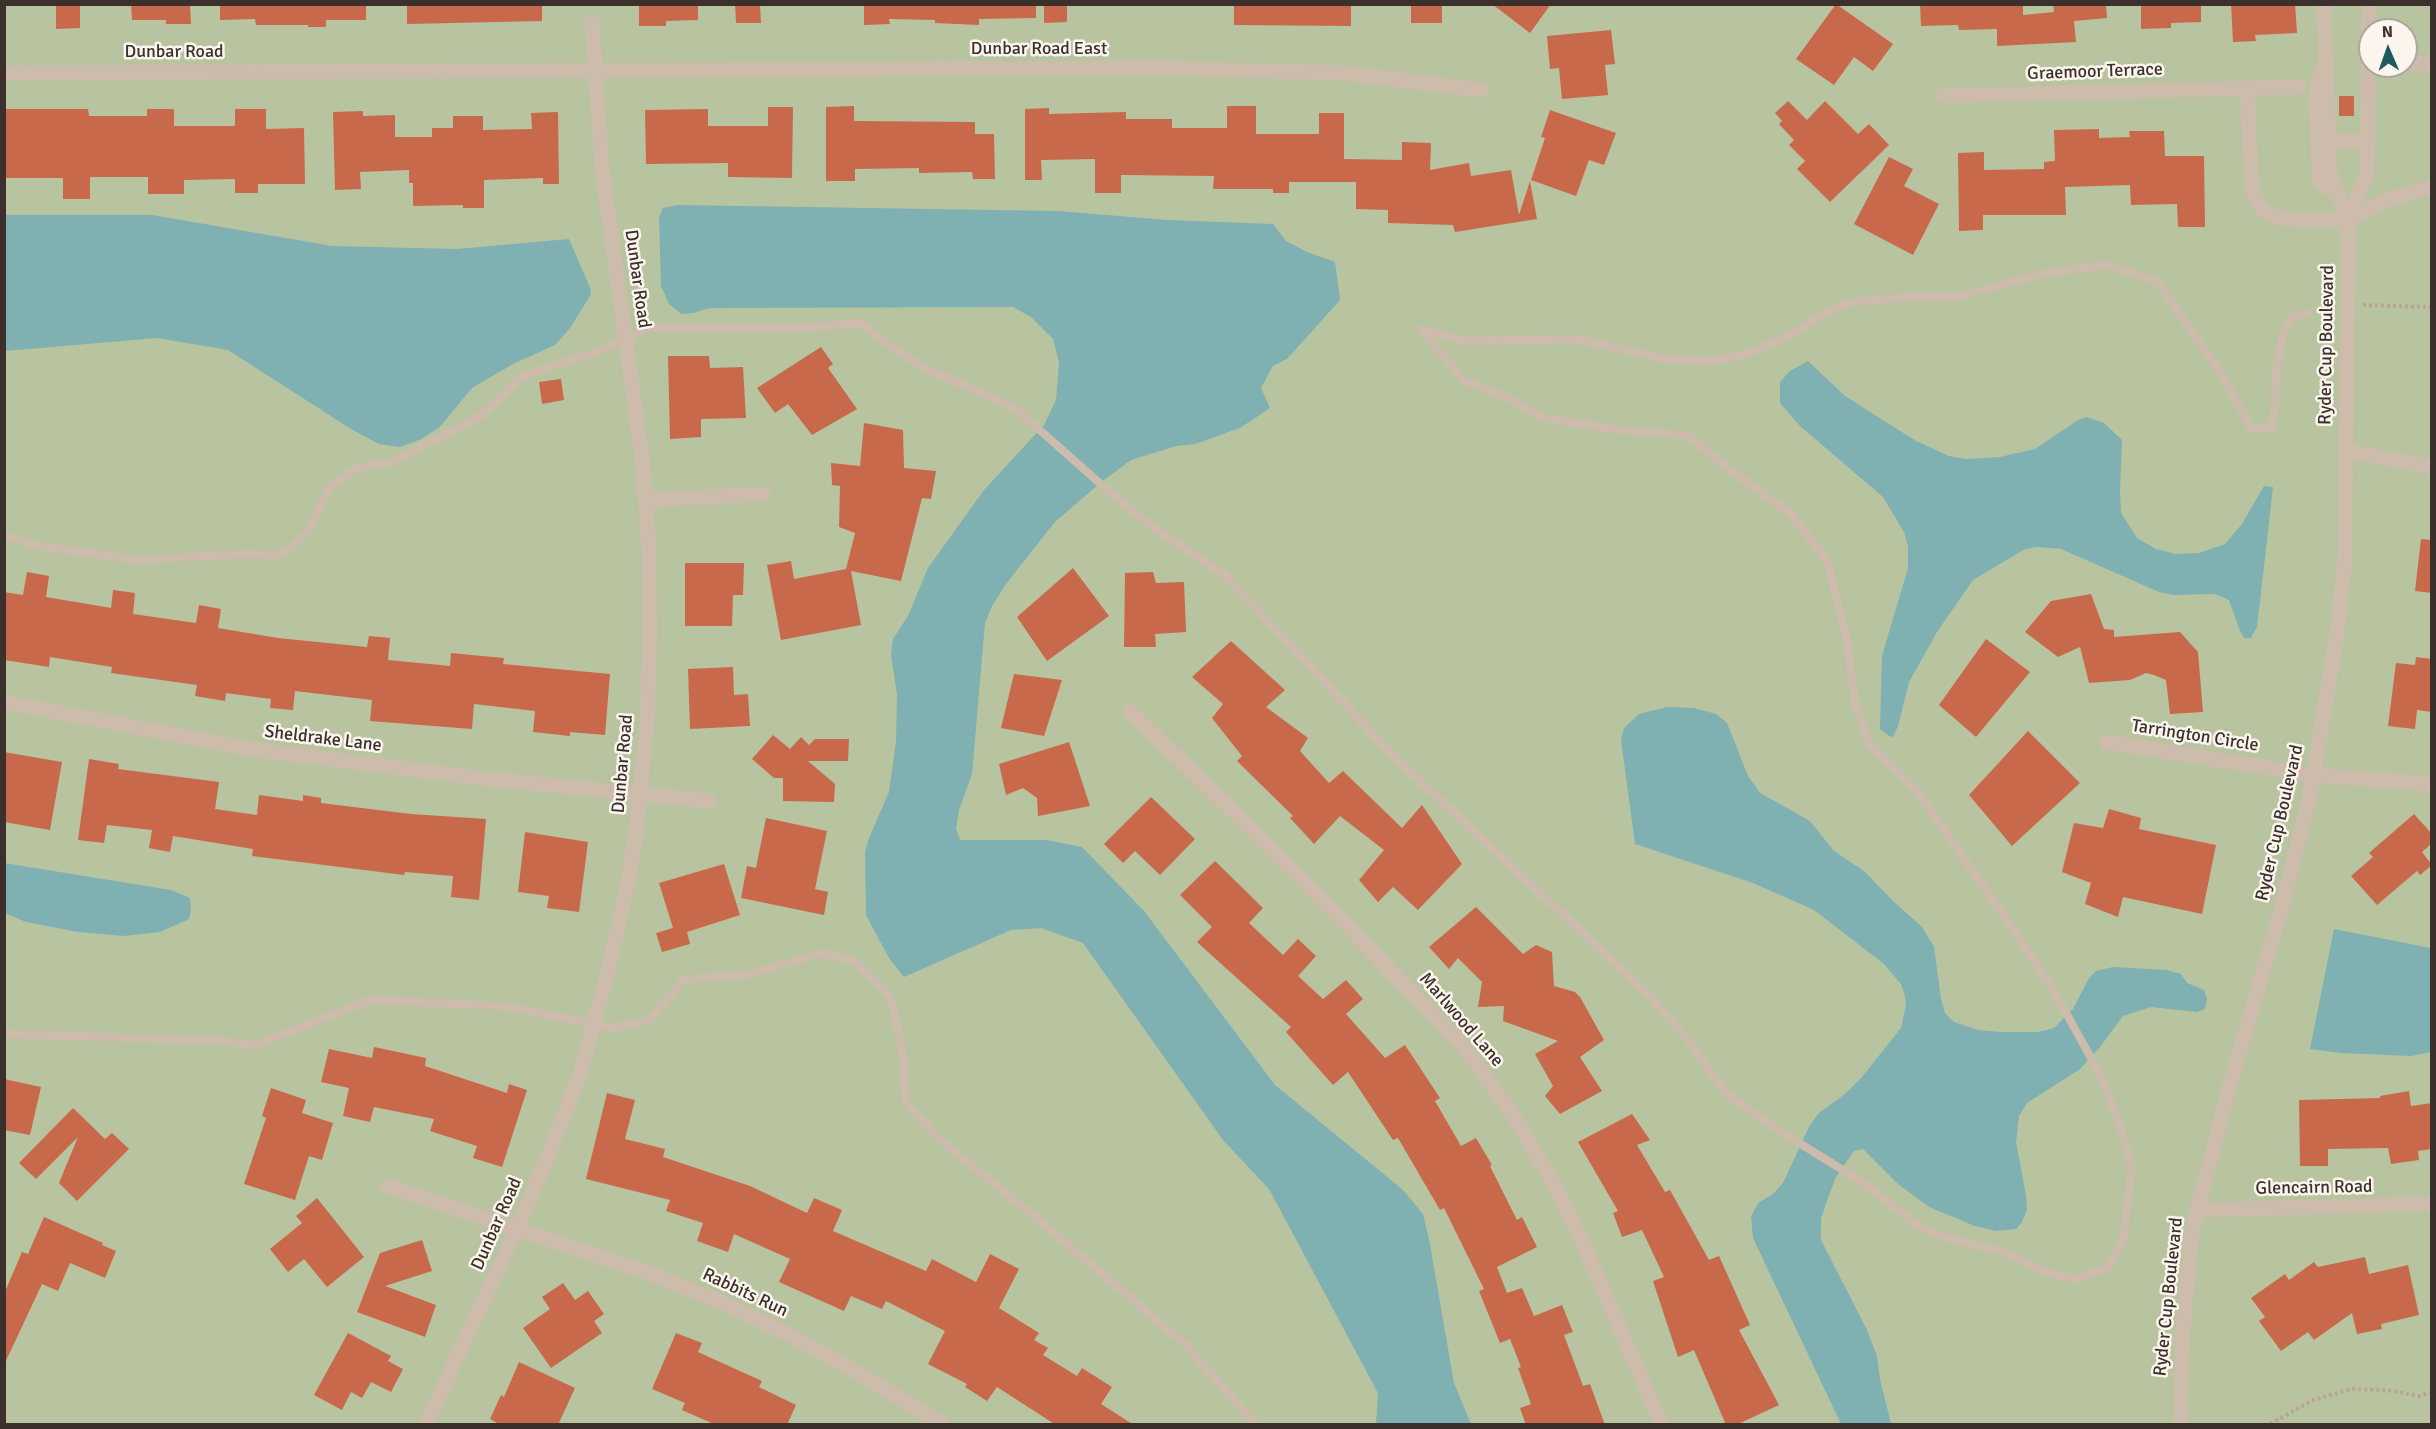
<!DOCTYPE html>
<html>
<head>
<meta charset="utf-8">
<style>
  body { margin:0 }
  #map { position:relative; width:2436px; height:1429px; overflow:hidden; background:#f4ebe1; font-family:Signika,sans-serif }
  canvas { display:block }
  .frame { position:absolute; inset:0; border:6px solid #3b302b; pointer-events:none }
  .north { position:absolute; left:2358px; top:18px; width:60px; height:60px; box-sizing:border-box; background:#fbf5ee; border:2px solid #aea6a0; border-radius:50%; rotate:358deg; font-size:16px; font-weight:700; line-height:24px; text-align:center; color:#3b302b }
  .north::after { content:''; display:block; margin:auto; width:21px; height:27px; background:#1f5a5e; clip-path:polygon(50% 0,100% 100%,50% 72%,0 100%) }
</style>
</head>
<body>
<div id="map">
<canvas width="2436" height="1429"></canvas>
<div class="frame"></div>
<div class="north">N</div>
</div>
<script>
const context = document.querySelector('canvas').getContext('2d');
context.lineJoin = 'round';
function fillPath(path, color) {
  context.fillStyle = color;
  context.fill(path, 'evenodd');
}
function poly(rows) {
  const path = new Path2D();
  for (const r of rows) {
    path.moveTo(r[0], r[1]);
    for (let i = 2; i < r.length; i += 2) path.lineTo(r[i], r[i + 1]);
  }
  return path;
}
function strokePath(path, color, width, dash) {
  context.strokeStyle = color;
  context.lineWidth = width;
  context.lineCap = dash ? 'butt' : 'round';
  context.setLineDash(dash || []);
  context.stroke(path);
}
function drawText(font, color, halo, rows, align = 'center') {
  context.font = font + ' Signika,sans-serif';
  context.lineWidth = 5;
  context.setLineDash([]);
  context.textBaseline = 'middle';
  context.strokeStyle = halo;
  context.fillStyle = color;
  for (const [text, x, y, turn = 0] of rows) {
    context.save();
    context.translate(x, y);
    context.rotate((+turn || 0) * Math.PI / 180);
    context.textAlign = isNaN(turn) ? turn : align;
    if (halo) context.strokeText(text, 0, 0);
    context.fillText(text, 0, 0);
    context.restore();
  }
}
fillPath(poly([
  [5,5,2431,5,2431,1424,5,1424],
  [2370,30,2406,30,2406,66,2370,66]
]), '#b8c4a0');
fillPath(poly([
  [678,205,1057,211,1168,220,1273,224,1286,241,1307,252,1335,262,1340,300,1287,359,1273,366,1261,388,1270,408,1240,428,1195,444,1176,446,1131,460,1100,483,1054,523,1006,584,992,606,985,623,972,774,959,810,956,829,960,840,1046,840,1082,847,1144,911,1275,1085,1403,1190,1423,1214,1429,1239,1454,1383,1471,1424,1376,1424,1378,1393,1269,1189,1223,1140,1083,943,1041,928,1011,930,904,977,889,958,866,915,865,852,869,838,889,792,896,741,897,695,891,654,893,639,908,616,928,568,984,490,1044,425,1056,400,1059,362,1053,339,1031,317,1013,307,709,308,694,313,681,314,669,304,661,286,659,217,663,208],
  [5,215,152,215,332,246,457,249,569,239,591,290,590,296,570,328,555,345,513,364,472,388,439,428,419,440,400,447,379,444,351,429,228,350,157,338,5,351],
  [1808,361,1845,396,1916,441,1949,456,1966,459,2000,457,2035,449,2078,420,2087,417,2104,423,2122,440,2120,491,2121,513,2137,538,2156,549,2176,554,2199,553,2225,544,2242,524,2264,486,2273,487,2257,627,2251,638,2244,638,2240,631,2229,600,2215,594,2173,595,2159,592,2061,549,2037,547,2025,549,1973,580,1937,632,1909,682,1898,726,1893,737,1889,736,1880,729,1882,656,1908,568,1908,546,1904,532,1883,497,1800,426,1780,403,1780,382,1790,371],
  [1667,707,1694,708,1716,714,1727,723,1748,776,1760,793,1810,821,1834,851,1864,871,1893,901,1922,927,1934,947,1941,999,1945,1013,1954,1022,1978,1030,2000,1032,2038,1032,2054,1028,2073,1009,2089,978,2096,971,2113,967,2166,970,2181,974,2187,983,2204,990,2207,999,2205,1009,2197,1012,2151,1007,2123,1016,2100,1047,2080,1069,2027,1103,2019,1116,2016,1142,2026,1195,2027,1209,2022,1222,2016,1229,1996,1231,1975,1226,1929,1207,1898,1184,1863,1149,1854,1151,1836,1177,1826,1203,1821,1219,1821,1240,1867,1330,1877,1356,1880,1379,1891,1424,1841,1424,1753,1238,1751,1217,1758,1203,1773,1194,1783,1183,1810,1125,1819,1113,1845,1094,1862,1077,1901,1028,1906,1005,1905,996,1901,984,1884,964,1814,910,1753,883,1635,844,1621,740,1624,728,1639,714],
  [4,863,171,890,190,898,191,911,189,919,160,932,124,936,78,932,26,922,5,913],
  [2334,929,2431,948,2431,1052,2411,1056,2341,1053,2310,1049]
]), '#7fb0b2');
fillPath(poly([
  [56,4,80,4,80,28,56,29],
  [131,4,190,4,191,24,166,24,166,20,132,20],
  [220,4,366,4,366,20,326,20,326,27,308,27,308,25,256,25,255,19,220,20],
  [407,4,542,4,542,21,407,24],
  [639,4,698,4,698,20,666,21,666,26,639,26],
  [735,4,760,4,761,23,736,23],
  [864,4,1036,4,1036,18,979,19,979,25,935,23,935,20,889,19,890,24,864,25],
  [1044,4,1067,4,1067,22,1044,23],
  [1234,4,1351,4,1351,26,1234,25],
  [1411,4,1442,4,1442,23,1411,23],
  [1492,4,1551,4,1530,33],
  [1836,4,1893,44,1873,71,1854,57,1834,85,1796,59],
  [1920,4,2023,4,2023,15,2054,12,2053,4,2106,4,2107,18,2074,21,2076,42,1997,46,1997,29,1959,30,1958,25,1921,26],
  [2141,4,2201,4,2201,22,2171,23,2171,28,2141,29],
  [2231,4,2295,4,2297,33,2255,35,2256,41,2233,42],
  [1611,30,1615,64,1605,65,1608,95,1562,99,1559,68,1550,69,1547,36],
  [2339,96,2354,96,2354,116,2339,116],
  [1788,101,1807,120,1825,101,1858,134,1869,124,1889,145,1830,202,1797,169,1805,161,1789,145,1794,140,1779,124,1782,121,1775,113],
  [854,106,854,121,975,122,975,134,994,134,995,179,973,179,972,172,919,173,919,168,855,169,855,181,826,181,826,107],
  [1227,106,1256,106,1256,134,1319,134,1319,113,1344,113,1344,159,1402,160,1402,142,1431,143,1430,170,1469,163,1471,176,1511,170,1519,215,1530,181,1537,219,1455,232,1453,225,1388,223,1388,210,1356,209,1356,182,1289,182,1289,193,1273,193,1273,189,1213,189,1214,176,1121,175,1121,193,1095,193,1095,159,1041,160,1042,180,1025,180,1025,109,1049,108,1049,114,1126,112,1126,119,1172,119,1172,128,1227,128],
  [768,107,793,107,792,178,728,177,728,163,646,164,645,110,708,109,708,126,768,126],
  [4,109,88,109,89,116,147,116,147,109,174,109,174,126,235,126,235,109,266,109,266,129,304,128,305,184,258,184,258,193,235,193,235,179,184,180,184,194,148,194,148,177,90,177,90,199,63,199,63,178,4,178],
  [1550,110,1616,133,1604,165,1589,160,1576,196,1531,180,1545,138,1541,137],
  [363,111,363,116,395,115,395,137,432,137,432,128,453,128,453,116,483,116,483,130,532,129,531,113,558,112,559,184,543,184,543,178,484,180,484,208,463,208,463,205,413,206,413,183,409,183,409,170,360,172,361,189,335,190,333,112],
  [2099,129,2099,138,2130,137,2129,131,2164,131,2165,156,2204,156,2205,227,2178,227,2177,204,2131,205,2130,185,2065,187,2066,215,1983,215,1983,230,1959,231,1958,153,1984,152,1984,170,2044,169,2044,162,2055,161,2054,130],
  [1889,157,1913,169,1904,186,1939,204,1913,255,1854,224],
  [821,347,833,364,828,368,857,409,812,435,788,404,775,413,757,388],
  [668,356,709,356,710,368,743,367,746,418,701,419,701,437,670,439],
  [561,379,564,400,542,404,539,382],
  [864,423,903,430,904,468,936,471,931,499,922,498,901,581,851,571,861,625,781,640,767,565,791,561,794,579,846,569,855,533,839,527,840,486,832,485,831,463,860,466],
  [2421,539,2432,540,2432,593,2415,591],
  [685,563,744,563,743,595,733,595,732,626,685,626],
  [1073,568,1109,616,1047,661,1017,617],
  [27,572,49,576,46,597,111,608,113,590,135,593,133,614,196,623,199,605,221,609,218,628,278,638,367,647,369,636,390,638,388,660,450,666,451,653,504,658,503,664,610,674,605,735,570,732,570,736,533,732,535,711,474,704,472,729,370,721,372,700,295,691,293,710,270,708,271,699,226,693,225,701,195,696,197,685,111,673,112,667,50,657,49,667,4,660,4,592,23,595],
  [1153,572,1156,583,1184,582,1186,632,1155,634,1156,647,1124,647,1125,573],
  [2091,594,2104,629,2114,630,2114,637,2180,632,2198,652,2203,712,2170,714,2166,680,2154,675,2146,673,2130,680,2089,683,2080,647,2058,657,2025,632,2051,601],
  [1986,639,2030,672,1976,737,1939,705],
  [1231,641,1285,690,1266,707,1308,738,1300,751,1329,783,1343,771,1402,828,1422,805,1462,864,1418,910,1393,887,1378,902,1359,880,1384,850,1340,816,1314,844,1290,818,1293,816,1237,761,1242,756,1212,718,1223,704,1192,677],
  [2416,657,2432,659,2432,712,2417,710,2415,729,2388,726,2396,663,2415,665],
  [733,667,734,695,748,694,750,726,690,729,688,669],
  [1014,674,1062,680,1044,736,1001,728],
  [2028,731,2080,783,2012,846,1969,795],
  [773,735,790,749,801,737,809,745,815,739,849,739,848,761,808,761,835,784,834,802,783,801,783,778,774,778,752,759],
  [1069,742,1090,806,1038,816,1037,798,1023,788,1006,795,999,764],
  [4,752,62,762,50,830,4,822],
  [89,759,119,764,118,769,219,782,215,809,257,815,259,795,303,801,303,795,321,798,321,803,411,814,486,819,479,900,451,897,453,876,405,872,404,875,252,856,253,849,173,836,170,852,149,848,152,830,107,825,104,843,78,840],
  [1151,797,1195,839,1160,875,1135,851,1123,863,1104,844],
  [2109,809,2141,818,2139,829,2216,845,2202,914,2123,897,2118,917,2085,904,2091,883,2062,872,2074,823,2103,828],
  [2414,814,2432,834,2432,843,2422,852,2432,865,2420,875,2417,871,2377,905,2351,876,2373,857,2369,853],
  [766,818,827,831,815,889,828,892,824,915,741,898,747,866,756,868],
  [525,832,588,842,579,912,547,908,549,896,518,892],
  [1215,861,1263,908,1249,923,1283,955,1298,939,1316,956,1298,976,1323,999,1346,980,1363,999,1346,1014,1385,1058,1405,1045,1440,1098,1435,1101,1461,1146,1476,1138,1492,1165,1490,1166,1517,1220,1522,1217,1537,1247,1497,1267,1507,1293,1522,1288,1534,1316,1562,1305,1573,1332,1564,1335,1583,1386,1590,1384,1605,1425,1526,1425,1520,1408,1531,1404,1518,1368,1521,1367,1510,1339,1500,1343,1479,1291,1484,1289,1444,1208,1440,1210,1398,1138,1393,1140,1348,1072,1333,1085,1286,1032,1291,1027,1197,942,1212,927,1180,895],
  [724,864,740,915,687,932,690,944,662,952,656,933,673,928,659,883],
  [1476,907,1523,954,1536,945,1552,952,1554,986,1575,992,1580,997,1604,1040,1580,1057,1602,1091,1560,1114,1545,1096,1553,1086,1535,1054,1558,1041,1503,1021,1504,1006,1478,1007,1482,982,1458,958,1449,969,1429,947],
  [374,1047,426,1058,425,1066,507,1093,509,1084,527,1090,502,1167,473,1158,477,1146,430,1131,434,1119,374,1107,370,1122,343,1116,349,1088,321,1082,329,1049,372,1058],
  [4,1079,41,1087,30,1135,4,1130],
  [271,1088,306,1100,302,1113,333,1123,322,1160,309,1156,295,1200,244,1184,266,1118,262,1116],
  [2409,1091,2411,1106,2432,1103,2432,1149,2418,1151,2419,1160,2391,1164,2388,1148,2328,1149,2328,1166,2300,1166,2299,1100,2380,1098,2380,1096],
  [607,1093,635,1100,625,1139,665,1149,663,1157,750,1186,807,1213,814,1198,842,1210,833,1231,926,1271,932,1259,976,1282,990,1254,1019,1269,999,1308,1039,1333,1034,1340,1048,1348,1043,1355,1077,1376,1082,1368,1112,1387,1101,1404,1134,1425,1056,1425,997,1387,987,1401,965,1387,967,1384,928,1364,945,1331,886,1301,882,1309,851,1296,844,1311,779,1282,790,1259,734,1234,728,1252,697,1241,703,1223,666,1211,670,1200,586,1179],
  [73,1108,105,1139,112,1133,129,1149,77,1201,59,1183,78,1137,36,1179,19,1163],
  [1632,1114,1650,1140,1637,1145,1665,1192,1670,1190,1709,1260,1719,1256,1750,1325,1739,1330,1779,1405,1736,1425,1726,1425,1694,1350,1678,1357,1653,1281,1664,1277,1642,1230,1622,1237,1613,1213,1618,1211,1578,1142],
  [317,1198,364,1257,327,1287,304,1259,288,1272,270,1249,302,1223,296,1216],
  [44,1217,103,1243,102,1245,116,1251,105,1278,70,1263,58,1291,42,1284,4,1365,4,1294,22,1252,28,1254],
  [422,1240,432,1271,385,1286,436,1305,425,1337,357,1312,380,1253],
  [2365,1257,2369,1274,2408,1265,2419,1315,2381,1324,2382,1329,2357,1334,2352,1313,2314,1340,2308,1332,2281,1351,2259,1321,2265,1317,2251,1298,2285,1274,2289,1280,2314,1262,2318,1267],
  [563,1283,575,1300,588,1291,604,1314,594,1321,602,1333,551,1368,523,1328,550,1309,542,1297],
  [348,1333,391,1356,388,1361,403,1369,391,1392,371,1382,362,1398,351,1392,342,1410,314,1395],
  [676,1333,702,1343,698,1352,762,1381,759,1387,796,1405,787,1425,716,1425,682,1410,685,1403,652,1389],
  [519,1362,575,1388,558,1425,501,1425,490,1419,501,1395,504,1397]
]), '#c8694b');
strokePath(poly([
  [2363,305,2432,307],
  [2270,1424,2313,1400,2351,1389,2386,1390,2419,1396,2432,1392]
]), '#b9a596', 4, [3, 3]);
strokePath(poly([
  [4,535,34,545,137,560,244,554,279,555,290,549,309,530,328,489,356,468,393,462,482,415,523,376,605,349,647,328,798,328,861,323,891,347,927,369,1015,408,1104,487,1158,531,1222,573,1291,645,1388,751,1649,995,1691,1044,1727,1094,1780,1131,1862,1182,1919,1227,1951,1239,2003,1252,2051,1274,2076,1279,2108,1267,2123,1241,2132,1167,2117,1116,2097,1069,2059,1000,2017,935,1918,792,1869,744,1855,703,1847,641,1828,562,1791,514,1729,469,1689,436,1613,429,1543,418,1509,398,1463,380,1421,329,1464,341,1577,339,1666,359,1709,361,1745,355,1796,332,1824,314,1851,302,1909,297,1955,297,2046,273,2105,265,2156,280,2225,379,2251,429,2271,428,2275,408,2276,368,2284,332,2292,317,2308,313],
  [4,1034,210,1040,256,1045,370,1000,504,1006,613,1028,649,1020,683,980,751,974,822,953,855,961,890,996,902,1047,906,1102,936,1136,1034,1216,1185,1344,1255,1424]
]), '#cdbbac', 8);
strokePath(poly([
  [2324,4,2330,173,2348,220],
  [2411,64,2432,63],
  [2322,69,2316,92,2319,180,2337,195],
  [4,73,1150,68,1345,73,1481,90],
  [2247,88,2252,191,2262,210,2275,216,2288,219,2348,220,2383,201,2432,187],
  [1943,96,2299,87],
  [2329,141,2367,142],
  [2346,451,2432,467],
  [645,500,763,494],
  [4,702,250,749,479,778,709,801],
  [1131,712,1311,888,1465,1048,1513,1115,1555,1186,1583,1243,1661,1424],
  [2106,742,2313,775,2432,784],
  [387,1186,649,1273,719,1301,790,1335,858,1373,942,1424],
  [2197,1210,2432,1204],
  [426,1424,517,1228,545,1163,580,1074,607,975,628,882,636,832,647,722,650,631,649,549,642,458,602,168,592,23],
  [2181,1424,2182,1338,2192,1231,2230,1084,2285,896,2310,794,2337,634,2345,556,2348,220,2367,174,2369,4]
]), '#cdbbac', 15);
drawText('18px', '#3b302b', '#fbf5ee', [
  ["Dunbar Road East",1039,49],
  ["Dunbar Road",174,52],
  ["Graemoor Terrace",2095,72,-2],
  ["Dunbar Road",637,279,82],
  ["Ryder Cup Boulevard",2327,345,-89],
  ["Tarrington Circle",2195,736,9],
  ["Sheldrake Lane",323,739,7],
  ["Dunbar Road",623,764,-85],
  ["Ryder Cup Boulevard",2280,823,-77],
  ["Marlwood Lane",1461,1020,49],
  ["Glencairn Road",2314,1188,-1],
  ["Dunbar Road",497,1224,-66],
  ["Rabbits Run",745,1293,25],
  ["Ryder Cup Boulevard",2169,1297,-84]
]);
</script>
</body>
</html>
